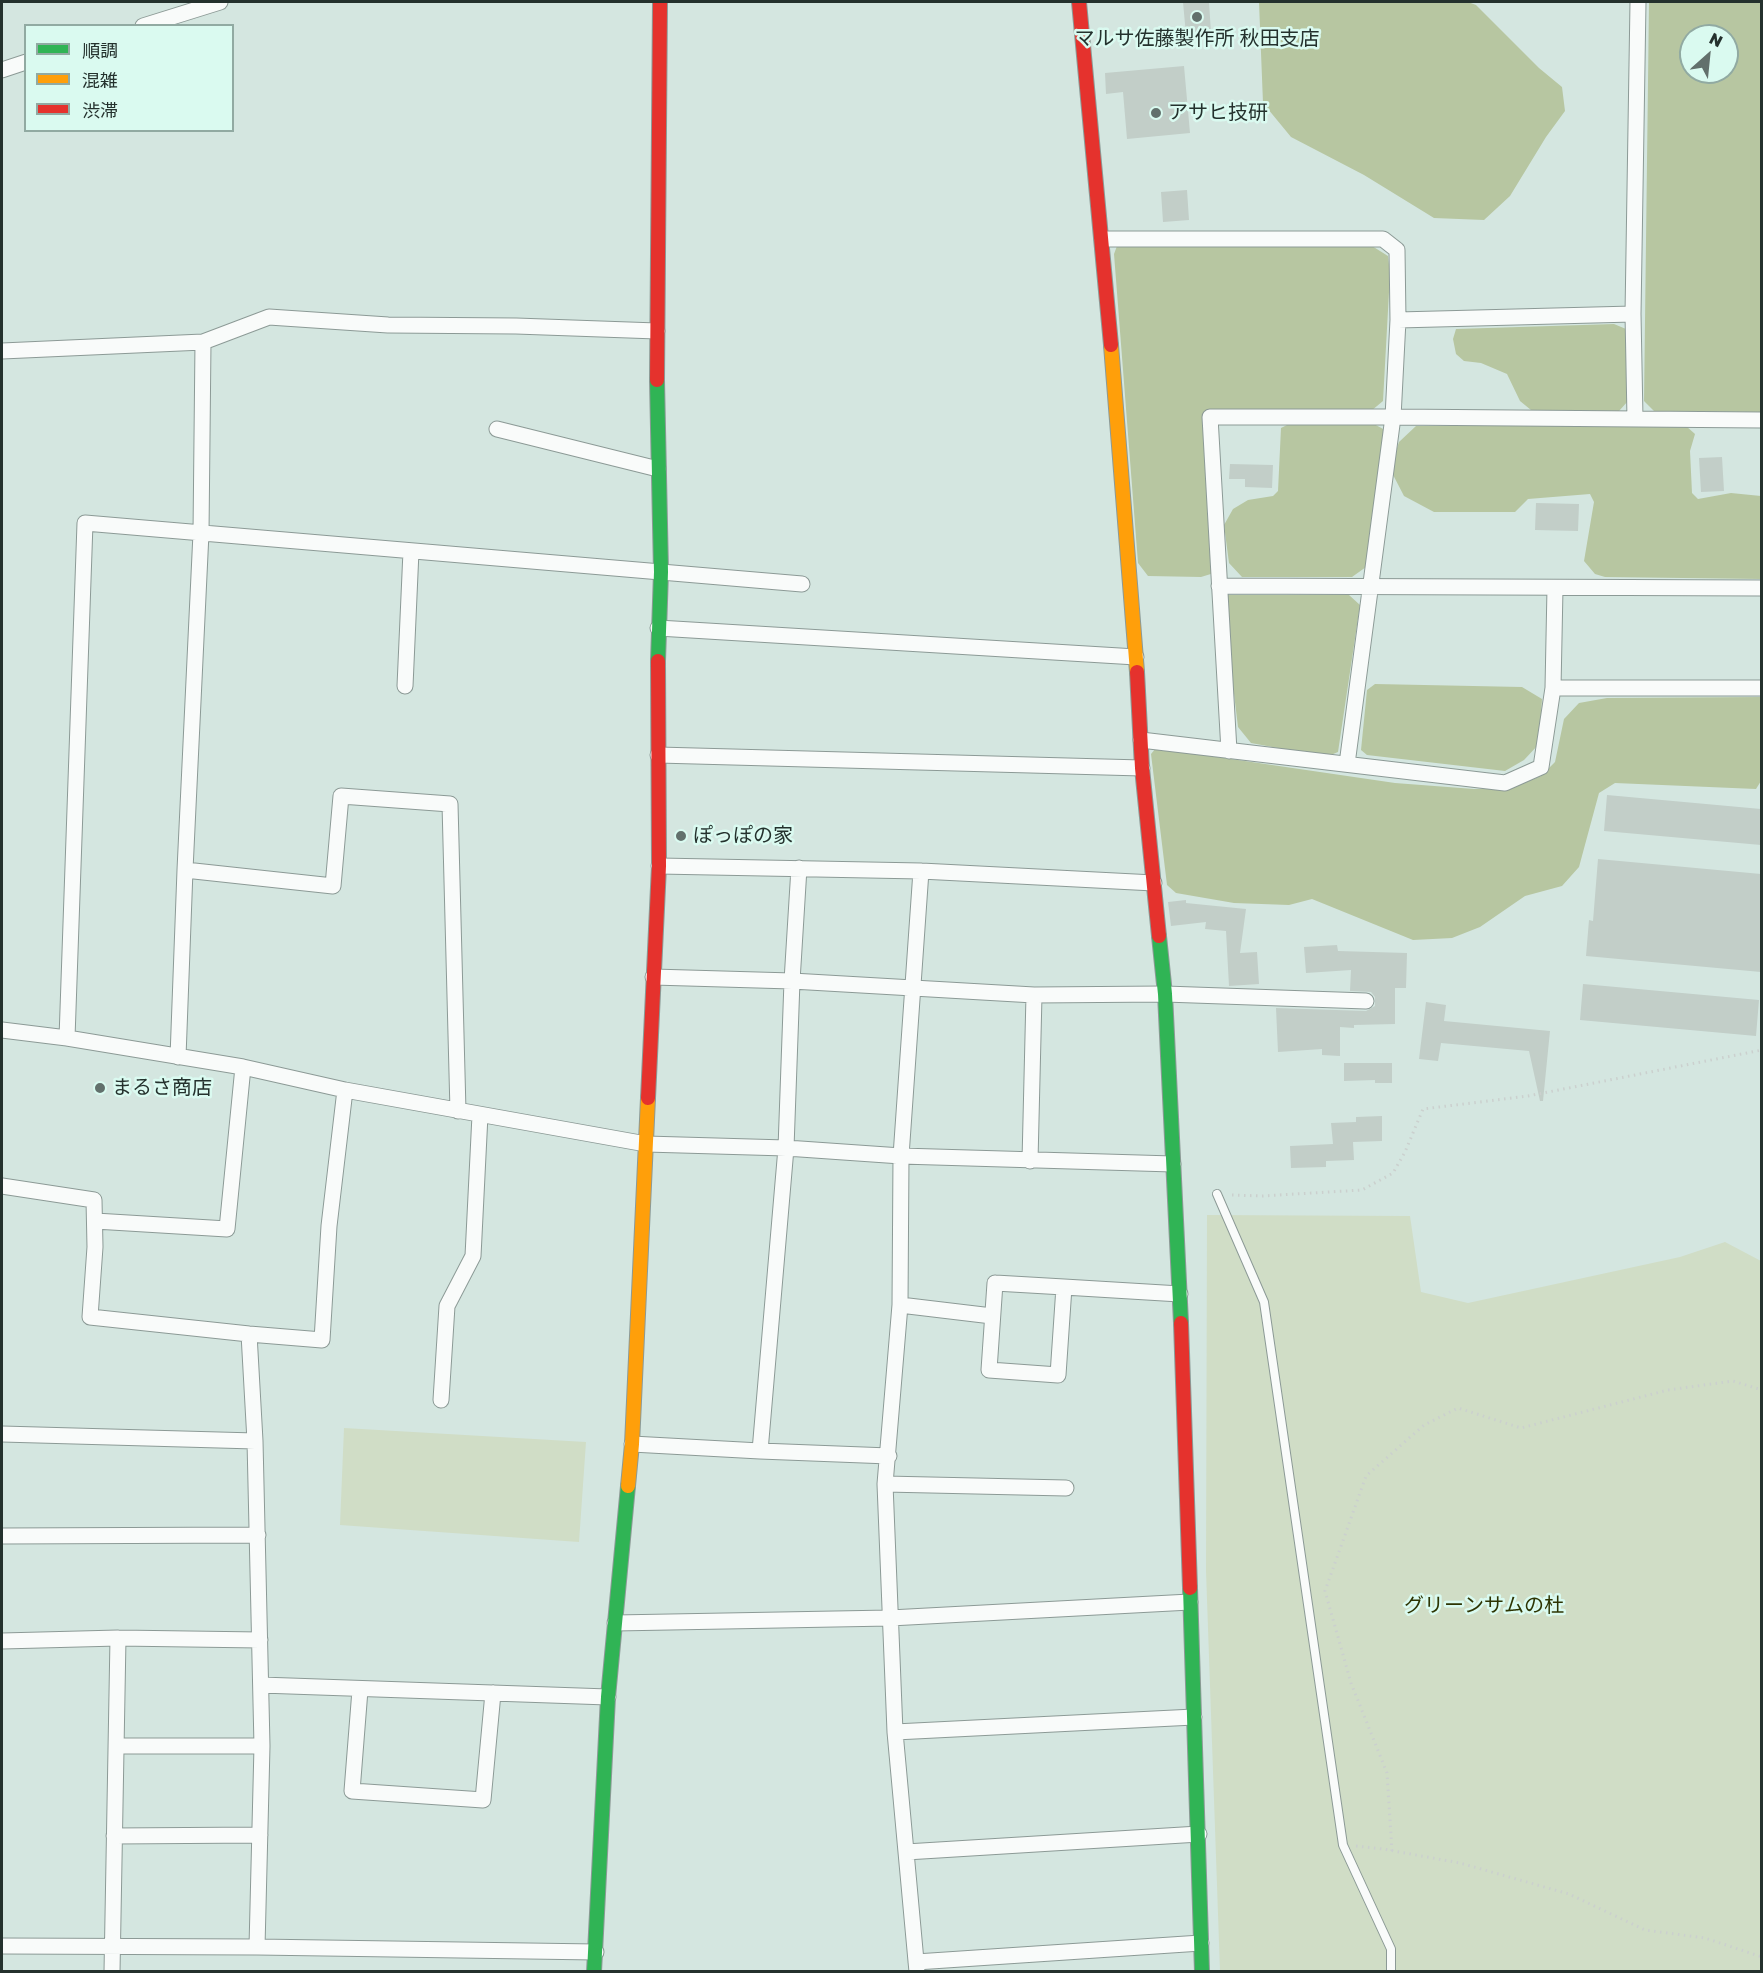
<!DOCTYPE html>
<html>
<head>
<meta charset="utf-8">
<style>
  body { margin:0 }
  #map { position:relative; width:1763px; height:1973px; overflow:hidden; background:#d4e6e0; font-family:"Golos Text","Noto Sans JP",sans-serif }
  canvas { display:block }
  .frame { position:absolute; inset:0; border:3px solid #24312d; pointer-events:none }
  .legend { position:absolute; left:24px; top:24px; width:210px; height:108px; box-sizing:border-box; background:#dafaf0; border:2px solid #91aaa2; margin:0; padding:8px 10px; list-style:none; font-size:18px; color:#24312d }
  .legend li { display:flex; align-items:center; gap:12px; height:30px }
  .legend b { width:30px; border:2px solid #91aaa2 }
  .north { position:absolute; left:1679px; top:24px; width:60px; height:60px; box-sizing:border-box; background:#dafaf0; border:2px solid #91aaa2; border-radius:50%; rotate:27deg; font-size:16px; font-weight:700; line-height:24px; text-align:center; color:#24312d }
  .north::after { content:''; display:block; margin:auto; width:21px; height:27px; background:#62706c; clip-path:polygon(50% 0,100% 100%,50% 72%,0 100%) }
</style>
</head>
<body>
<div id="map">
<canvas width="1763" height="1973"></canvas>
<div class="frame"></div>
<ul class="legend">
<li><b style="height:8px;background:#30b455"></b>順調</li>
<li><b style="height:8px;background:#ff9f0a"></b>混雑</li>
<li><b style="height:8px;background:#e5322d"></b>渋滞</li>
</ul>
<div class="north">N</div>
</div>
<script>
const context = document.querySelector('canvas').getContext('2d');
context.lineJoin = 'round';
function fillPath(path, color) {
  context.fillStyle = color;
  context.fill(path, 'evenodd');
}
function poly(rows) {
  const path = new Path2D();
  for (const r of rows) {
    path.moveTo(r[0], r[1]);
    for (let i = 2; i < r.length; i += 2) path.lineTo(r[i], r[i + 1]);
  }
  return path;
}
function strokePath(path, color, width, dash) {
  context.strokeStyle = color;
  context.lineWidth = width;
  context.lineCap = dash ? 'butt' : 'round';
  context.setLineDash(dash || []);
  context.stroke(path);
}
function drawText(font, color, halo, rows, align = 'center') {
  context.font = font + ' "Golos Text","Noto Sans JP",sans-serif';
  context.lineWidth = 5;
  context.setLineDash([]);
  context.textBaseline = 'middle';
  context.strokeStyle = halo;
  context.fillStyle = color;
  for (const [text, x, y, turn = 0] of rows) {
    context.save();
    context.translate(x, y);
    context.rotate((+turn || 0) * Math.PI / 180);
    context.textAlign = isNaN(turn) ? turn : align;
    if (halo) context.strokeText(text, 0, 0);
    context.fillText(text, 0, 0);
    context.restore();
  }
}
fillPath(poly([
  [1207,1215,1410,1216,1421,1292,1468,1303,1680,1257,1725,1242,1761,1261,1761,1971,1220,1971,1206,1571],
  [344,1428,586,1442,579,1542,340,1525]
]), '#d0ddc6');
fillPath(poly([
  [1259,2,1468,2,1476,5,1539,68,1562,87,1565,111,1546,137,1510,196,1484,220,1434,218,1364,175,1291,137,1263,103],
  [1649,2,1761,2,1761,412,1654,411,1644,401],
  [1691,36,1727,36,1727,72,1691,72],
  [1117,246,1372,246,1388,256,1390,274,1383,401,1371,411,1213,409,1203,422,1214,573,1201,577,1148,576,1138,563,1114,254],
  [1614,324,1626,329,1628,401,1619,411,1531,410,1520,401,1507,374,1481,363,1464,361,1456,354,1453,339,1456,329],
  [1374,424,1385,430,1366,567,1352,577,1242,577,1229,563,1224,525,1233,509,1248,500,1273,496,1278,491,1281,428,1287,425],
  [1416,426,1686,426,1695,434,1690,451,1692,493,1698,499,1731,493,1761,496,1761,579,1605,577,1595,574,1584,561,1594,502,1590,494,1528,499,1515,512,1434,512,1404,496,1390,469,1399,442],
  [1226,595,1349,595,1360,605,1338,752,1326,757,1251,743,1238,727,1223,602],
  [1375,684,1522,687,1542,699,1539,744,1524,760,1505,771,1367,755,1361,750,1367,690],
  [1761,697,1761,781,1756,789,1615,783,1599,793,1579,867,1562,886,1525,896,1480,927,1452,938,1413,940,1312,899,1289,905,1234,903,1176,893,1167,885,1151,754,1156,748,1395,783,1474,789,1512,788,1541,776,1555,762,1564,719,1579,703,1607,698]
]), '#b7c6a1');
fillPath(poly([
  [1183,2,1209,2,1211,33,1186,35],
  [1184,66,1190,133,1127,139,1123,92,1106,94,1105,73],
  [1187,190,1189,220,1163,222,1161,192],
  [1722,457,1724,491,1701,492,1699,458],
  [1230,464,1273,465,1272,488,1245,487,1245,479,1229,479],
  [1536,503,1579,504,1578,531,1535,530],
  [1607,795,1761,809,1761,845,1604,831],
  [1598,859,1761,874,1761,972,1586,956,1589,920,1593,921],
  [1186,900,1186,903,1246,909,1240,953,1257,952,1259,984,1229,986,1226,931,1205,929,1206,922,1171,926,1168,902],
  [1337,945,1338,951,1407,953,1406,988,1395,988,1395,1024,1354,1025,1354,1028,1340,1027,1340,1056,1322,1055,1322,1049,1278,1052,1276,1008,1366,1011,1375,1006,1375,997,1371,992,1350,991,1351,970,1306,973,1304,947],
  [1583,984,1759,1000,1756,1036,1580,1020],
  [1426,1002,1446,1005,1444,1021,1550,1031,1543,1101,1540,1101,1529,1051,1441,1043,1438,1061,1419,1059],
  [1344,1063,1392,1063,1392,1083,1375,1083,1375,1080,1344,1081],
  [1382,1116,1382,1141,1353,1142,1354,1160,1326,1161,1326,1167,1291,1168,1290,1146,1333,1144,1331,1123,1356,1122,1356,1117]
]), '#c2cec8');
const lane = poly([
  [1217,1194,1264,1302,1343,1845,1391,1949,1391,1972]
]);
const street = poly([
  [143,26,220,2],
  [2,70,26,62],
  [1102,239,1383,239,1397,250,1398,320,1393,417,1347,764],
  [1398,320,1633,314],
  [2,351,203,342,269,317,388,325,516,326,657,331],
  [1635,419,1633,314,1638,2],
  [497,429,658,469],
  [1219,586,1762,588],
  [658,628,1136,657],
  [405,686,411,551],
  [1553,688,1762,688],
  [1141,740,1505,783,1541,767,1553,688,1555,588],
  [1229,751,1210,417,1393,417,1762,420],
  [658,755,1142,768],
  [659,866,921,871,1154,883],
  [185,870,333,886,341,796,450,804,458,1111],
  [653,977,792,981,1034,995,1165,994,1366,1001],
  [2,1030,67,1038,243,1067,345,1090,646,1144,786,1148,901,1156,1173,1164],
  [67,1038,85,523,802,584],
  [178,1057,185,870,201,533,203,342],
  [1030,1161,1034,995],
  [2,1186,94,1200,95,1247,90,1317,249,1334,322,1340,329,1226,345,1090],
  [95,1221,227,1229,243,1067],
  [995,1283,1064,1287,1058,1375,989,1370,995,1283],
  [1064,1287,1180,1294],
  [900,1305,992,1316],
  [249,1334,255,1441,262,1746,257,1947],
  [441,1400,447,1306,473,1256,480,1115],
  [2,1434,255,1441],
  [632,1444,760,1451,889,1456],
  [760,1451,786,1148,792,981,799,868],
  [885,1484,1066,1488],
  [2,1536,258,1535],
  [615,1623,890,1618,1190,1602],
  [2,1641,118,1638,260,1640],
  [261,1685,608,1697],
  [360,1690,352,1791,483,1800,493,1693],
  [895,1732,1194,1717],
  [116,1746,262,1746],
  [114,1836,260,1835],
  [906,1852,1199,1834],
  [2,1946,257,1947,596,1952],
  [916,1962,1201,1943],
  [112,1972,118,1638],
  [917,1972,895,1732,885,1484,900,1305,901,1156,921,871]
]);
const fast = poly([
  [657,380,661,572,658,661],
  [1159,936,1165,994,1181,1323],
  [1190,1588,1202,1972],
  [594,1972,608,1697,628,1486]
]);
const slow = poly([
  [1111,345,1137,672],
  [628,1486,632,1444,648,1098]
]);
const jam = poly([
  [1079,2,1111,345],
  [657,380,660,2],
  [1137,672,1142,768,1159,936],
  [648,1098,659,866,658,661],
  [1181,1323,1190,1588]
]);
strokePath(lane, '#8c9a96', 10);
strokePath(street, '#8c9a96', 17);
strokePath(fast, '#8c9a96', 16);
strokePath(slow, '#8c9a96', 16);
strokePath(jam, '#8c9a96', 16);
strokePath(poly([
  [1232,1195,1262,1196,1362,1190,1393,1173,1405,1152,1423,1109,1528,1096,1762,1050],
  [1356,1846,1383,1849,1460,1863,1569,1894,1645,1930,1705,1938,1762,1957],
  [1392,1851,1387,1773,1351,1683,1325,1591,1366,1476,1424,1425,1458,1408,1521,1428,1668,1390,1733,1381,1762,1390]
]), '#cbd0ce', 3, [1.5, 4.5]);
strokePath(lane, '#f9fbfa', 8);
strokePath(street, '#f9fbfa', 15);
strokePath(fast, '#30b455', 14);
strokePath(slow, '#ff9f0a', 14);
strokePath(jam, '#e5322d', 14);
for (const [x, y, r, color] of [
  [1197,17,6,"#62706c"],
  [1156,113,6,"#62706c"],
  [681,836,6,"#62706c"],
  [100,1088,6,"#62706c"]
]) {
  const dot = new Path2D();
  dot.arc(x, y, r, 0, 2 * Math.PI);
  context.fillStyle = color;
  context.fill(dot);
  strokePath(dot, '#dafaf0', 2);
}
drawText('20px', '#24312d', '#dafaf0', [
  ["マルサ佐藤製作所 秋田支店",1197,39,"center"],
  ["アサヒ技研",1168,113],
  ["ぽっぽの家",693,836],
  ["まるさ商店",112,1088]
], 'left');
drawText('20px', '#2d3402', '#dafaf0', [
  ["グリーンサムの杜",1484,1606]
]);
</script>
</body>
</html>
